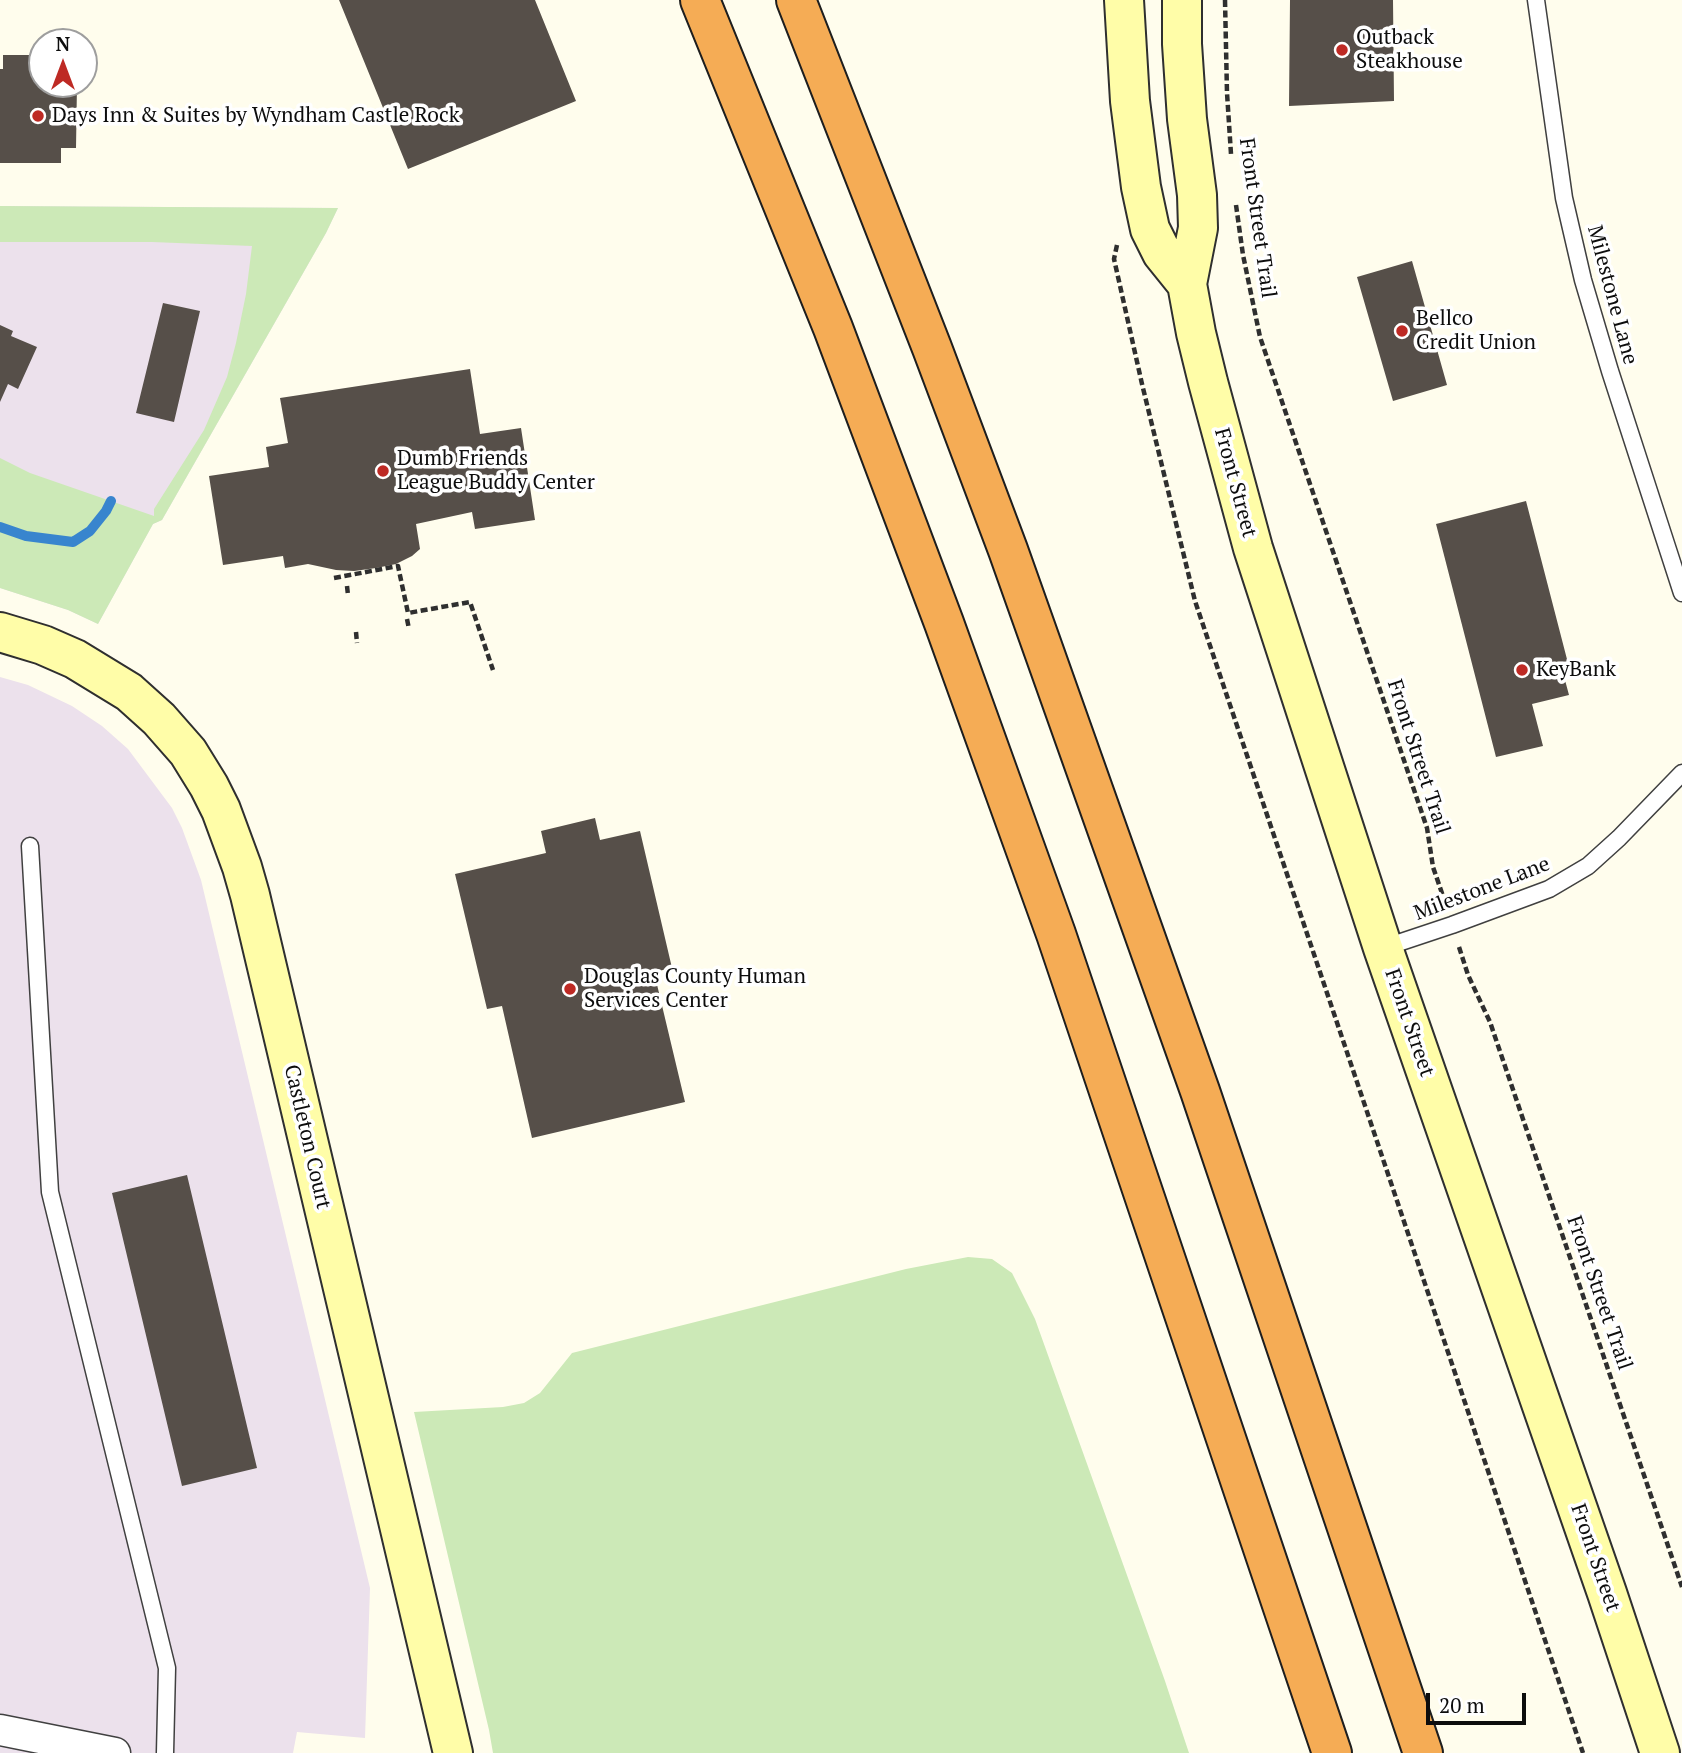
<!DOCTYPE html>
<html>
<head>
<meta charset="utf-8">
<style>
  body { margin:0 }
  #map { position:relative; width:1682px; height:1753px; overflow:hidden; background:#fffded; font-family:"PT Serif",serif }
  canvas { display:block }
  .north { position:absolute; left:28px; top:28px; width:70px; height:70px; box-sizing:border-box; background:#fff; border:2px solid #9e9e9e; border-radius:50%; rotate:0deg; font-size:19px; font-weight:700; line-height:28px; text-align:center; color:#0d0d0d }
  .north::after { content:''; display:block; margin:auto; width:24px; height:32px; background:#be2a24; clip-path:polygon(50% 0,100% 100%,50% 72%,0 100%) }
  .scale { position:absolute; left:1426px; top:1693px; width:100px; height:32px; box-sizing:border-box; border:4px solid #0d0d0d; border-top:0; padding-left:9px; font-size:21px; line-height:24px; white-space:nowrap; color:#0d0d0d; -webkit-text-stroke:5px #fff; paint-order:stroke }
</style>
</head>
<body>
<div id="map">
<canvas width="1682" height="1753"></canvas>
<div class="north">N</div>
<div class="scale">20 m</div>
</div>
<script>
const context = document.querySelector('canvas').getContext('2d');
context.lineJoin = 'round';
function fillPath(path, color) {
  context.fillStyle = color;
  context.fill(path, 'evenodd');
}
function poly(rows) {
  const path = new Path2D();
  for (const r of rows) {
    path.moveTo(r[0], r[1]);
    for (let i = 2; i < r.length; i += 2) path.lineTo(r[i], r[i + 1]);
  }
  return path;
}
function strokePath(path, color, width, dash) {
  context.strokeStyle = color;
  context.lineWidth = width;
  context.lineCap = dash ? 'butt' : 'round';
  context.setLineDash(dash || []);
  context.stroke(path);
}
function drawText(font, color, halo, rows, align = 'center') {
  context.font = font + ' "PT Serif",serif';
  context.lineWidth = 7;
  context.setLineDash([]);
  context.textBaseline = 'middle';
  context.strokeStyle = halo;
  context.fillStyle = color;
  for (const [text, x, y, turn = 0] of rows) {
    context.save();
    context.translate(x, y);
    context.rotate((+turn || 0) * Math.PI / 180);
    context.textAlign = isNaN(turn) ? turn : align;
    if (halo) context.strokeText(text, 0, 0);
    context.fillText(text, 0, 0);
    context.restore();
  }
}
fillPath(poly([
  [0,206,338,208,326,233,162,520,153,524,98,624,68,610,0,588],
  [0,677,28,685,72,706,102,726,128,749,172,808,182,828,201,880,370,1588,365,1738,297,1732,293,1753,0,1753]
]), '#ece1ec');
fillPath(poly([
  [0,206,338,208,326,233,162,520,153,524,98,624,68,610,0,588,0,458,30,473,154,516,154,509,204,430,227,377,236,343,246,294,252,246,152,242,0,242],
  [968,1257,992,1259,1012,1273,1035,1319,1165,1681,1189,1753,493,1753,489,1730,414,1412,503,1407,524,1403,540,1393,572,1353,906,1269]
]), '#cce9b7');
strokePath(poly([
  [0,527,26,536,73,542,90,531,106,511,111,501]
]), '#3885ce', 10);
fillPath(poly([
  [339,0,535,0,576,101,408,169],
  [1290,0,1393,0,1394,101,1289,106],
  [3,55,42,55,42,84,77,84,76,148,61,148,61,163,0,163,0,69,3,69],
  [1412,261,1447,385,1393,401,1357,277],
  [163,303,200,311,174,422,136,413],
  [0,325,13,331,11,336,37,347,18,389,8,384,0,402],
  [470,369,480,434,521,428,535,520,475,529,472,512,416,524,420,549,412,556,396,564,376,568,354,571,336,570,308,564,285,568,283,556,223,565,209,476,269,467,266,447,288,443,280,398],
  [1526,501,1569,667,1562,669,1569,695,1532,704,1543,746,1496,757,1436,524],
  [595,818,600,840,640,831,672,968,654,972,685,1102,532,1138,502,1006,487,1009,455,874,546,853,541,831],
  [187,1175,257,1468,182,1486,112,1193]
]), '#564f49');
const lane = poly([
  [1536,0,1564,198,1583,280,1610,371,1682,593],
  [30,846,50,1192,167,1668,165,1753],
  [1383,948,1452,925,1549,889,1588,866,1619,838,1682,773]
]);
const street = poly([
  [0,1730,115,1753]
]);
const secondary = poly([
  [1124,0,1130,101,1141,187,1150,229,1162,253,1187,284],
  [1182,0,1182,44,1187,119,1197,195,1198,228,1187,284,1196,333,1208,382,1253,548,1383,948,1607,1593,1660,1753],
  [0,632,43,645,75,659,129,692,159,719,188,752,209,786,221,810,242,867,250,895,453,1753]
]);
const highway = poly([
  [700,0,833,328,944,623,1056,934,1332,1753],
  [796,0,932,348,1008,550,1200,1091,1423,1753]
]);
strokePath(lane, '#404040', 19);
strokePath(street, '#404040', 33);
strokePath(secondary, '#2f2f2f', 42);
strokePath(highway, '#1e1e1e', 42);
strokePath(poly([
  [1225,0,1227,93,1231,154],
  [1236,205,1243,255,1260,337,1427,828,1433,867,1445,902],
  [1117,245,1114,259,1142,384,1195,601,1583,1753],
  [334,578,398,566,408,613,470,602,493,670],
  [347,586,348,595],
  [407,619,409,629],
  [356,632,357,643],
  [1459,947,1468,975,1490,1022,1682,1587]
]), '#2f2f2f', 4.5, [7, 3.5]);
strokePath(lane, '#fff', 16);
strokePath(street, '#fff', 30);
strokePath(secondary, '#fffda8', 38);
strokePath(highway, '#f5ac55', 38);
for (const [x, y, r, color] of [
  [1342,50,7,"#be2a24"],
  [38,116,7,"#be2a24"],
  [1402,331,7,"#be2a24"],
  [383,471,7,"#be2a24"],
  [1522,670,7,"#be2a24"],
  [570,989,7,"#be2a24"]
]) {
  const dot = new Path2D();
  dot.arc(x, y, r, 0, 2 * Math.PI);
  context.fillStyle = color;
  context.fill(dot);
  strokePath(dot, '#fff', 2.5);
}
drawText('21px', '#0d0d0d', '#fff', [
  ["Outback",1356,38],
  ["Steakhouse",1356,62],
  ["Days Inn & Suites by Wyndham Castle Rock",52,116],
  ["Bellco",1416,319],
  ["Credit Union",1416,343],
  ["Dumb Friends",397,459],
  ["League Buddy Center",397,483],
  ["KeyBank",1536,670],
  ["Douglas County Human",584,977],
  ["Services Center",584,1001]
], 'left');
drawText('21px', '#0d0d0d', '#fff', [
  ["Front Street Trail",1257,218,82],
  ["Milestone Lane",1612,295,75],
  ["Front Street",1235,483,75],
  ["Front Street Trail",1418,757,72],
  ["Milestone Lane",1482,889,-21],
  ["Front Street",1409,1023,71],
  ["Castleton Court",307,1137,77],
  ["Front Street Trail",1599,1293,71],
  ["Front Street",1595,1558,71]
]);
</script>
</body>
</html>
